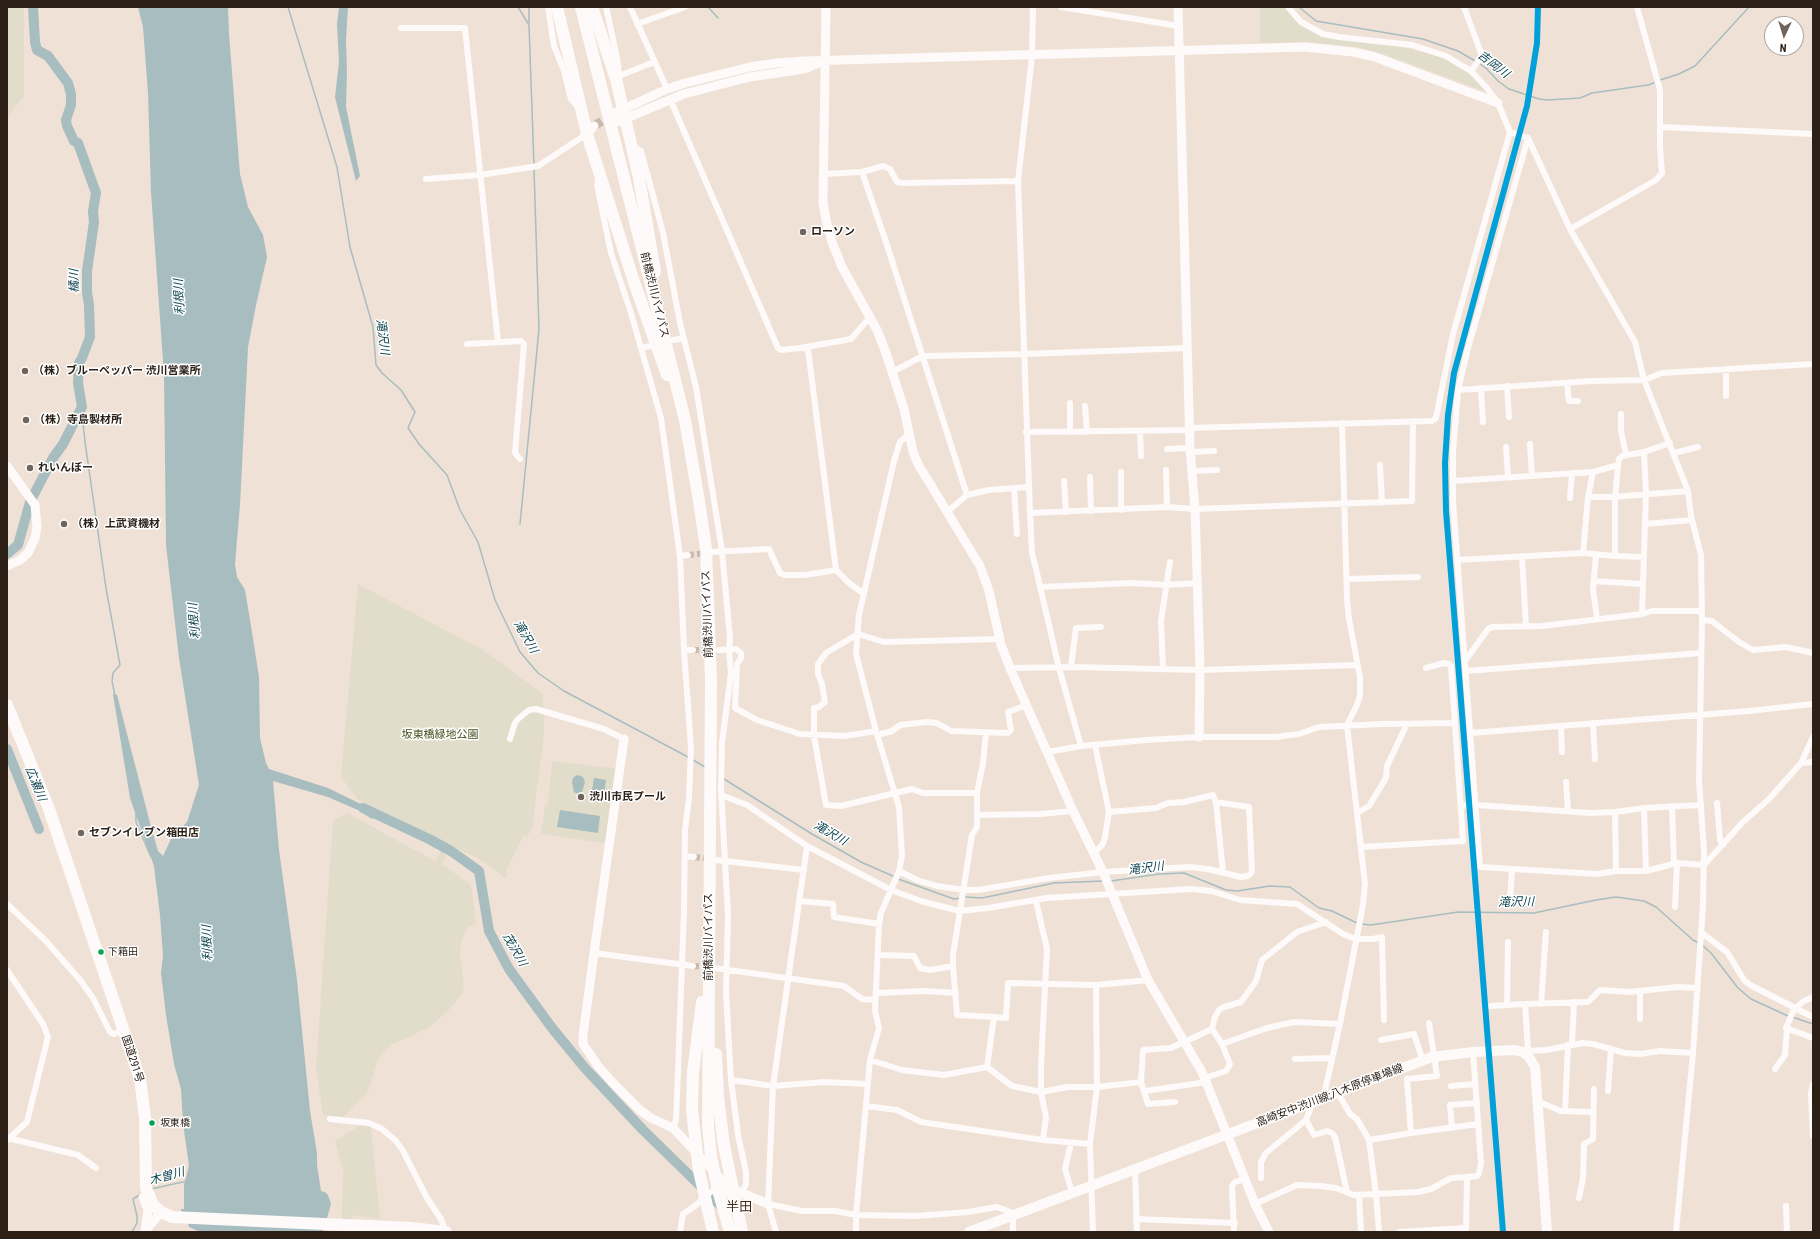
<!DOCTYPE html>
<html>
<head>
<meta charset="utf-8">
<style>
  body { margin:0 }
  #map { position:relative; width:1820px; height:1239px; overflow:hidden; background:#f0e1d6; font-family:"Roboto Condensed",sans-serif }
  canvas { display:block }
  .frame { position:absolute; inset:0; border:8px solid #2c2017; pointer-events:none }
  .north { position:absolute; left:1764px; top:16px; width:40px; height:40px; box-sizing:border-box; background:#fff; border:1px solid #aba6a2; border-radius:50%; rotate:184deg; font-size:11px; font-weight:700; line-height:16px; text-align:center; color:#2c2017 }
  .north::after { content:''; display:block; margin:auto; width:14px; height:18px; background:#71645a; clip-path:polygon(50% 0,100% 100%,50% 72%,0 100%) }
</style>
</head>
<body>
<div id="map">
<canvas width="1820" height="1239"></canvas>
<div class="frame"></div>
<div class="north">N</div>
</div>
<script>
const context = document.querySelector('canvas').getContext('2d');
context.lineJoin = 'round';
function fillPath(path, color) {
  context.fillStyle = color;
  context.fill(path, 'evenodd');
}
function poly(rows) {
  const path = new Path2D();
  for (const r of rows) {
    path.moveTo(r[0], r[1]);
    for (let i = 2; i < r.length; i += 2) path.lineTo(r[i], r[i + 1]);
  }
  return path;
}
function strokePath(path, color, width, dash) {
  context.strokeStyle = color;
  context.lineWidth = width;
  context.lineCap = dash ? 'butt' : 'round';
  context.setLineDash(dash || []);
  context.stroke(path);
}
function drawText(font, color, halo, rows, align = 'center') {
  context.font = font + ' "Roboto Condensed","Noto Sans JP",sans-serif';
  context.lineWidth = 3;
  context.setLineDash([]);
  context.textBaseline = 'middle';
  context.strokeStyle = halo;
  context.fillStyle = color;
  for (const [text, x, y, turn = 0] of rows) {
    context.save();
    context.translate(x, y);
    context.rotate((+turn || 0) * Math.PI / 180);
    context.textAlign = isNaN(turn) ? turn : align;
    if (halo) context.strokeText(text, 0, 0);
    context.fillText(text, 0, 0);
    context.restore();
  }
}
fillPath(poly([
  [7,7,24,7,24,96,7,117],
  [1260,7,1284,7,1297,21,1318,34,1393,45,1439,56,1468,73,1485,90,1484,91,1386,55,1357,47,1309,42,1260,43],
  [358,584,483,650,542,693,544,714,544,734,532,828,527,837,524,835,507,868,507,879,478,858,449,846,442,864,470,884,472,892,476,924,469,926,463,936,461,944,460,953,464,990,448,1011,428,1028,391,1045,379,1057,367,1094,343,1117,332,1116,323,1115,316,1068,333,821,347,813,435,861,446,844,358,800,341,777],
  [552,761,617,769,605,843,541,834,545,805,548,805],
  [362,1124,371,1127,380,1219,353,1215,351,1230,359,1230,359,1232,344,1232,342,1215,343,1169,335,1141]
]), '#e1ddca');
fillPath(poly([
  [138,7,228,7,229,34,240,174,248,207,263,235,267,257,256,305,248,347,240,505,235,564,237,577,245,590,251,626,259,677,260,738,266,763,269,769,328,788,375,811,372,819,358,810,328,797,273,781,279,850,297,980,310,1111,317,1153,317,1165,321,1191,325,1192,328,1195,331,1204,323,1232,200,1232,189,1227,188,1223,183,1222,181,1209,184,1209,184,1185,189,1166,183,1123,181,1089,174,1064,166,1015,161,973,163,956,160,915,154,866,130,798,113,694,117,695,150,823,158,851,163,856,171,839,187,822,199,785,179,658,166,545,164,375,151,192,148,93,143,27],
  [339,7,348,7,346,40,347,72,346,107,360,176,356,181,335,97,339,62,337,24],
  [577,775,583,777,585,782,582,792,578,794,574,792,572,782,573,778],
  [594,778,606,780,603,800,591,798],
  [560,810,600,816,598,833,557,827]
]), '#a7bdbf');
strokePath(poly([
  [288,7,337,167,350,247,373,327,376,365,382,373,401,390,415,412,408,428,419,444,447,475,460,510,478,542,495,600,520,652,538,673,564,691,688,757],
  [518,7,529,25,534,166],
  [529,7,529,23],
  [708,7,718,18],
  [1299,7,1316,21,1423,39,1458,51,1477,62],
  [1480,64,1486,68,1498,81,1509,89,1539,99,1548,100,1580,98,1592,93,1648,85,1656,82],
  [1660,80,1679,74,1695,66,1749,7],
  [81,404,85,442,106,588,120,665,113,673,112,681,115,696],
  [520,524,539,329,534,169],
  [693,760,705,767],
  [724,779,812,834,861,862,895,877],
  [136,812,136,822,151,857],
  [898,879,954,899,961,898],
  [1111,881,1159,874,1184,873,1226,890,1237,891,1270,886,1290,887,1319,908,1332,911,1357,923],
  [965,897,982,898,1054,883,1103,881],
  [1361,924,1371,925,1458,912,1534,913,1596,900,1616,897,1644,901,1656,907,1693,940,1699,943],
  [1702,945,1711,953,1738,988,1751,999,1788,1016],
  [1792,1017,1813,1024],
  [151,1189,187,1181],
  [132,1232,137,1223,137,1216,133,1199,141,1194]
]), '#a7bdbf', 1.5);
strokePath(poly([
  [7,554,18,545,30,502,53,458,63,444,82,407,78,383,79,363,82,358,90,337,89,305,87,292,87,271,94,222,93,211,96,193,78,143,74,141,67,126,66,120,71,105,71,94,68,83,48,56,37,50,35,42,33,7],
  [7,749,39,829],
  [363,808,429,839,451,851,479,871,489,931,509,969,552,1028,584,1067,643,1130,723,1208]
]), '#a7bdbf', 10);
strokePath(poly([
  [688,555,708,553],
  [693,650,712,650],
  [694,857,710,859],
  [693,966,711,967]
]), '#c9bab0', 6, [6, 3]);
strokePath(poly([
  [594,126,613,114]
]), '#c9bab0', 9, [9, 4.5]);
strokePath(poly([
  [548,7,554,46,564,71,571,99,577,106],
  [606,7,617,58,619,74],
  [630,7,667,89],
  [1033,7,1032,56,1018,181,1030,513,1032,553,1036,569,1059,668,1081,746],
  [1061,7,1179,26],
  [1464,7,1481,53,1481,57,1471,71],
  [637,24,685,7],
  [401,28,465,28,498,342],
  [619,76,654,62],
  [670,99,778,348,781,350,800,348,851,339,870,317],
  [1661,127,1813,134],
  [1510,132,1528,138,1570,229,1635,342,1644,380,1688,491,1691,516,1701,555,1702,620,1699,780,1704,851,1703,905,1693,1053,1676,1232],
  [1528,138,1468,348,1458,390,1453,452,1453,502,1480,867,1597,874,1616,871,1646,871,1677,863,1704,865,1743,822,1769,799,1801,763,1813,737],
  [633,146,641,151,654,199,663,233,680,323,696,387,722,551,730,638,729,650,731,673,722,743,721,789,728,915,726,993,731,1080,738,1135,746,1172,746,1184,742,1193,736,1197,730,1196,721,1187,714,1189,695,1206,683,1214,680,1232],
  [862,172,886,242,967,495],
  [824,174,862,172,883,166,890,169,897,182,902,183,1018,181],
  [426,179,480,175,538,166,587,134],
  [598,179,597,185,611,253,631,313,661,418,680,556,684,650,691,748,689,798,685,831,684,911,678,1071,676,1120,673,1128],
  [1570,229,1656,180,1662,173,1660,148,1660,90,1637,7],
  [673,340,684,338],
  [467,344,521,341,524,344,515,453,520,459],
  [641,348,650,346],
  [802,348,808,349,836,570,849,583,864,594],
  [1726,369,1726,396],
  [892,372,923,356,1025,354,1188,348],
  [1567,383,1569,401,1578,401],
  [1507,386,1509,417],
  [1481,388,1483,422],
  [1458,390,1592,381,1644,380,1662,373,1813,364],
  [1070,403,1070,432],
  [1085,406,1087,432],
  [1621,414,1621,431,1626,455],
  [1190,428,1432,421,1436,418,1453,334,1510,132,1498,103,1486,87,1471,71,1446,56,1412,45,1339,37,1323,34,1301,22,1288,7],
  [1140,431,1141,456],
  [1026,432,1190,430],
  [1530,444,1532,476],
  [1506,447,1508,477],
  [1167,449,1190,448],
  [1191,452,1214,451],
  [1674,453,1698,447],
  [1380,465,1382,503],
  [1166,470,1167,507],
  [1193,471,1217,470],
  [1121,472,1121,510],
  [1090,477,1091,511],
  [1064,481,1066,512],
  [1453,481,1593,472,1618,465,1619,459,1622,456,1644,452,1670,443],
  [1014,488,1017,534],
  [1588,497,1612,497,1688,491],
  [1570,498,1572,473],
  [947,512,967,495,989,490,1029,487],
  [1030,513,1167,507,1195,509,1412,501,1413,421],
  [1645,524,1692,520],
  [712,552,769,549,780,573,785,575,805,575,836,570],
  [1583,553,1588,497,1593,472],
  [1596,555,1593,589,1597,618],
  [680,556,688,555],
  [1522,556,1526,626],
  [1615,556,1615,501,1618,465],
  [1457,560,1583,553,1615,556,1644,557],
  [1347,579,1418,577],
  [1594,581,1642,584],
  [1040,587,1132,583,1166,585,1197,583],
  [1642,614,1646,494,1644,452],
  [1702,620,1712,621,1739,642,1753,650,1786,647,1813,653],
  [684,650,693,650],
  [719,650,736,649,741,653,741,658,737,664,735,708,757,720,800,734,845,736,876,731],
  [1465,661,1488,629,1492,627,1542,626,1642,614,1652,611,1701,611],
  [1071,667,1076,628,1101,627],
  [1010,668,1074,667,1200,670,1357,665],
  [1163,668,1161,621,1170,562],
  [1466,671,1701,653],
  [1593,723,1595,759],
  [1561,726,1562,752],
  [986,733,983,763,977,793,977,827,972,835,953,955,953,966,957,1015,994,1017,987,1067,1012,1086,1041,1092,1068,1087,1097,1087,1141,1082],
  [1471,733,1749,711,1813,704],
  [877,735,892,731,900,725,927,722,937,723,951,731,1008,733,1011,730,1008,712,1027,705],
  [510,739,515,723,518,719,529,710,536,709,604,729,624,739],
  [1048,752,1081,746,1146,740,1199,737,1276,737,1299,734,1319,727,1382,724,1455,723],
  [1801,763,1813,762],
  [1566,782,1568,811],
  [977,793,923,793,912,789,841,806,826,805,814,736,814,708,819,707,825,702,822,684,818,674,818,664,826,653,858,634,884,642,1000,639],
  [721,795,747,805,807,846,891,890,924,902,960,911,988,908,1047,898,1191,889,1211,891,1240,900,1297,904,1343,934,1356,939,1373,939,1382,937,1384,1020],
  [1717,803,1720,840,1723,845],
  [1461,806,1477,805,1590,813,1615,812,1644,808,1701,805],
  [1672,806,1674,864],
  [1644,808,1646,871],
  [1109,812,1156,808,1168,803,1184,802,1213,795,1216,802,1223,872],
  [1615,812,1616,871],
  [1357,813,1369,806,1386,778,1387,766,1407,724],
  [977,815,1040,814,1073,811],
  [1361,847,1463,841,1451,666,1449,664,1444,663,1426,668],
  [1094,853,1103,844,1105,837,1109,812,1095,745],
  [685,856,694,857],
  [716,860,804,870],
  [899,871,917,880,937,886,964,890,978,890,1049,878,1103,872,1190,867,1208,869,1241,877,1248,876,1252,872,1249,807,1216,802],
  [1510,900,1512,869],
  [800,901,833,904,834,917,879,924],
  [1036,901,1047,949,1041,1065,1041,1092,1046,1117,1043,1140],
  [7,904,46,941,80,980,93,998,110,1032,114,1034,123,1030],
  [1675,907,1677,863],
  [1702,933,1727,952,1744,980,1750,985,1813,1017],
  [594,953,693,966],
  [878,955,914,956,920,968,930,970,953,966],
  [714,968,844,986,862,999,875,1000],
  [7,970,43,1024,48,1037,27,1122,7,1140],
  [1640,991,1640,1019],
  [877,993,925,991,956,993],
  [1813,997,1804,1001,1794,1009,1786,1028,1813,1038],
  [1541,1004,1546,932],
  [1507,1005,1508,942],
  [1491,1006,1525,1004],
  [994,1017,1006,1018,1008,983,1096,985,1148,980],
  [1429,1023,1437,1076,1407,1079,1411,1133,1478,1124],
  [1212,1029,1222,1044,1267,1028,1294,1022,1340,1024],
  [1381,1040,1414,1034,1423,1061],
  [1572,1044,1574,1002],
  [1528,1051,1525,1004,1588,1002,1600,990,1629,992,1678,987,1698,988],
  [1526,1053,1528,1051,1546,1050,1583,1043,1593,1044,1625,1053,1640,1054,1660,1051,1693,1053],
  [1295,1059,1332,1058],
  [870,1060,902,1070,944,1075,987,1067],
  [1775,1069,1785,1055,1787,1028],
  [1205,1078,1226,1071,1230,1064,1222,1044],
  [731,1080,773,1086,824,1082,867,1084],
  [1813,1084,1811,1093,1813,1136],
  [1451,1086,1475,1084],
  [1145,1091,1207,1082],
  [1608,1091,1611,1049],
  [1338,1093,1350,1114,1357,1119,1369,1140,1376,1194,1379,1232],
  [1323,1099,1340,1024,1363,905,1365,884,1347,725,1357,705,1360,695,1360,677,1349,619,1347,599,1342,423],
  [1175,1102,1148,1104,1141,1082,1143,1050,1171,1048,1212,1029,1215,1017,1219,1010,1224,1007,1241,1002,1256,981,1262,960,1297,932,1326,922],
  [1313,1102,1306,1120,1314,1135,1327,1131,1332,1133,1335,1137,1347,1192],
  [1539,1102,1561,1111,1593,1112],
  [866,1106,897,1110,921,1122,1043,1140,1090,1144,1093,1232],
  [1565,1111,1568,1045],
  [330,1119,369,1123,382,1129,395,1140,402,1149,427,1198,441,1219,444,1227,443,1231],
  [1452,1128,1450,1105,1476,1103],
  [8,1138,78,1155,96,1168],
  [1369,1140,1411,1133],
  [1071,1143,1065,1169,1072,1192],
  [1090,1144,1097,1087,1096,985],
  [1135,1168,1137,1232],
  [1261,1178,1261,1162,1266,1153,1306,1120],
  [1359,1195,1361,1232],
  [1579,1198,1583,1178,1584,1144,1593,1139,1594,1089],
  [768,1204,802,1211,835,1211,856,1215,916,1216,968,1212,997,1207,1013,1213,1013,1232],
  [1255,1204,1297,1185,1320,1186,1336,1188,1354,1195,1418,1192,1431,1189,1451,1178,1467,1177],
  [1786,1206,1787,1232],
  [1136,1219,1235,1223],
  [776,1232,768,1204,773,1086,807,846],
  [856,1232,856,1215,870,1060,879,1028,875,1011,879,924,881,913,899,871,902,856,899,807,876,731,856,654,859,615,894,461,900,442,909,434],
  [1234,1232,1232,1186,1235,1182,1245,1179],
  [1399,1232,1466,1228],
  [1466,1232,1467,1177,1477,1176,1479,1173,1481,1163,1473,1052]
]), '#fdfaf9', 6);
strokePath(poly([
  [826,7,823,202,826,220,832,242,842,267,877,330,886,353,904,409,913,452,918,464,980,566,989,591,1001,645,1010,668,1073,811,1103,872,1148,980,1202,1072,1255,1204,1269,1232],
  [1178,7,1190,448,1195,509,1200,670,1199,737],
  [615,113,667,89,685,83,750,67,777,63,804,61,1305,47,1353,52,1375,57,1498,103],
  [617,122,684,94,750,77,804,69,819,63],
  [587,134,594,126],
  [7,466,35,505,37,527,35,538,28,553,20,560,7,566],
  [624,739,594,953,583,1035,583,1044,598,1066,614,1084,640,1110,651,1118,673,1128,722,1180,735,1190,768,1204],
  [143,1197,148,1210,145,1230],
  [146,1230,161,1212]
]), '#fdfaf9', 9);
strokePath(poly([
  [969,1232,1432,1057,1473,1052,1514,1050,1523,1052,1529,1057,1535,1067,1547,1232]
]), '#fdfaf9', 10);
strokePath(poly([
  [557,7,587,134,634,282,667,375],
  [581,7,685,420,699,501,706,549,711,678,708,1125,711,1156,718,1190,730,1232],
  [592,7,616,79,639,178,655,272],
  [7,705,49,809,140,1079,145,1118,146,1188,153,1205,161,1212,172,1217,411,1228,446,1232],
  [702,1002,693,1072,692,1110,699,1171,713,1232],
  [716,1054,718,1097,724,1146,742,1232]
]), '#fdfaf9', 12);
strokePath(poly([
  [1503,1232,1446,511,1445,463,1448,415,1454,373,1527,106,1537,43,1538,7]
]), '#02a0d9', 6);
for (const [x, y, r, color] of [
  [803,232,4,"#71645a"],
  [25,371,4,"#71645a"],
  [26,420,4,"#71645a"],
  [30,468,4,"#71645a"],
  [64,524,4,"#71645a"],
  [581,797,4,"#71645a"],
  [81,833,4,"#71645a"],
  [101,952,3.5,"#00a651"],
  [152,1123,3.5,"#00a651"]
]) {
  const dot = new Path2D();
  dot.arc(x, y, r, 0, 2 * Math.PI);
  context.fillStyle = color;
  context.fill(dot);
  strokePath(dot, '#fff', 1.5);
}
drawText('10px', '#2c2017', '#fff', [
  ["下箱田",108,952],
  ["坂東橋",160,1123]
], 'left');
drawText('bold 11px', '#2c2017', '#fff', [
  ["ローソン",811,232],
  ["（株）ブルーペッパー 渋川営業所",33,371],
  ["（株）寺島製材所",34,420],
  ["れいんぼー",38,468],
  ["（株）上武資機材",72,524],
  ["渋川市民プール",589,797],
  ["セブンイレブン箱田店",89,833]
], 'left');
drawText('11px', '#2c2017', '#fff', [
  ["前橋渋川バイパス",654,295,76],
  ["前橋渋川バイパス",708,614,-92],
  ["前橋渋川バイパス",709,937,-90],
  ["国道291号",132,1059,72],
  ["高崎安中渋川線;八木原停車場線",1330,1096,-21]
]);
drawText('11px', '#4a511f', '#fff', [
  ["坂東橋緑地公園",440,735]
]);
drawText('italic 12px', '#0f4651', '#fff', [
  ["吉岡川",1493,65,38],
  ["橘川",75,281,-91],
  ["利根川",180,297,-93],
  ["滝沢川",382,337,83],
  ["利根川",195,621,-95],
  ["滝沢川",525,637,60],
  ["広瀬川",35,784,68],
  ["滝沢川",830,834,30],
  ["滝沢川",1146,869,-7],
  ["滝沢川",1516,903,-1],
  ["利根川",208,943,-92],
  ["茂沢川",514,950,60],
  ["木曽川",167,1177,-15]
]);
drawText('13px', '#422815', '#fff', [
  ["半田",739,1208]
]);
</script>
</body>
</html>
